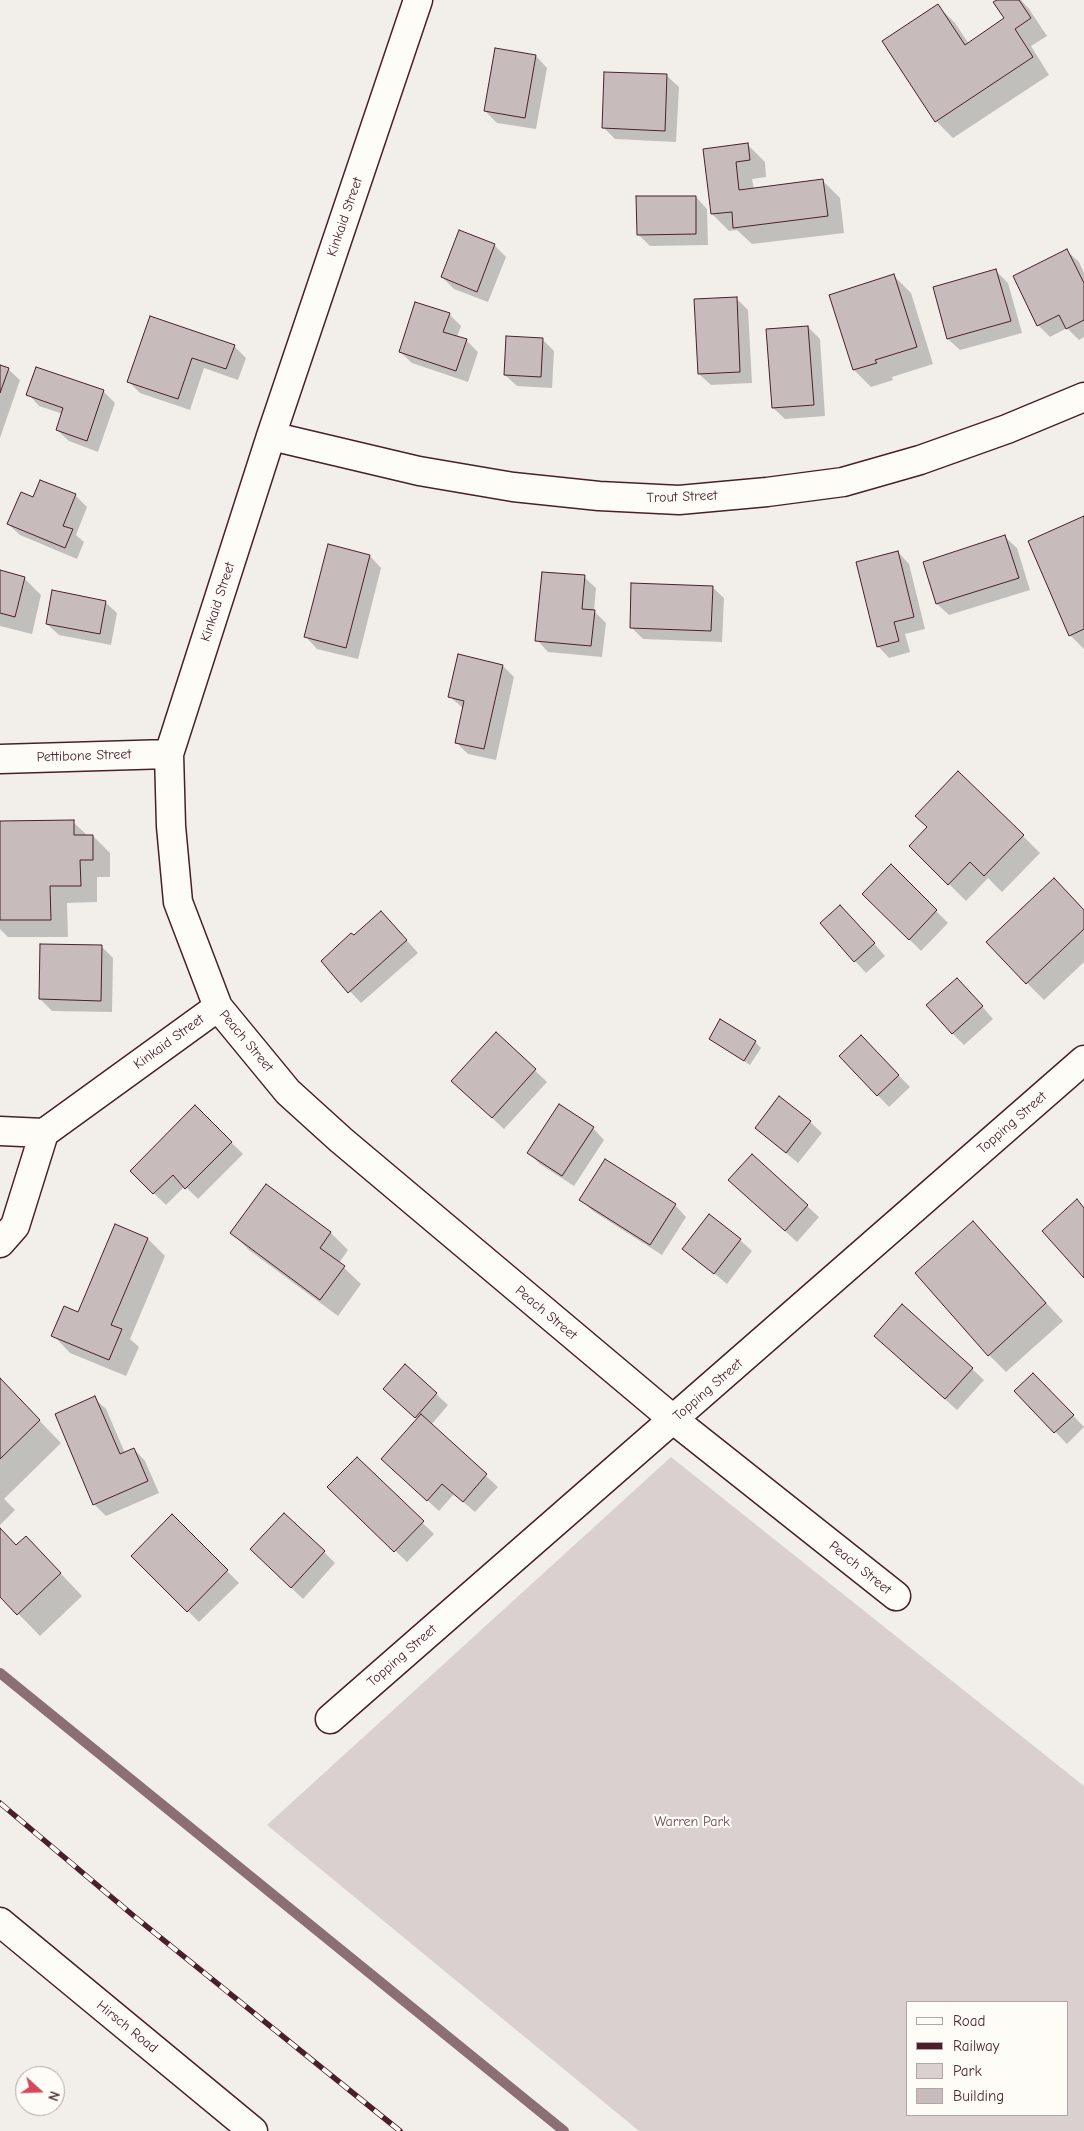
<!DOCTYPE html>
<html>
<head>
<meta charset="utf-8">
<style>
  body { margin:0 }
  #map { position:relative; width:1084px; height:2131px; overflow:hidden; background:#f2efeb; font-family:"Comic Neue",sans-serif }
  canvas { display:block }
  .legend { position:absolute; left:906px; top:2001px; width:162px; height:115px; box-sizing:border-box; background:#fdfcf7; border:1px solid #b5a4a5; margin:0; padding:6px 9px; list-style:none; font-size:15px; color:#4a1f2b }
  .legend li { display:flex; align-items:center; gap:10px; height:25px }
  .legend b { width:25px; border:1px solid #b5a4a5 }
  .north { position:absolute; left:15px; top:2066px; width:50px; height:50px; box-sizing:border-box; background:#fdfcf7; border:1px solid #b5a4a5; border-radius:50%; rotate:110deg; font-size:14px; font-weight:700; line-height:20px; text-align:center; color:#4a1f2b }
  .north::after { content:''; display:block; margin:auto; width:18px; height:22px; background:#d1495b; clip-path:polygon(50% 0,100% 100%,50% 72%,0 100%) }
</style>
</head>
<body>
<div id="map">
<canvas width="1084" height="2131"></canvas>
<ul class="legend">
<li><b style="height:6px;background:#fdfcf7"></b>Road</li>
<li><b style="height:6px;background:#4a1f2b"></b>Railway</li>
<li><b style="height:14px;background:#d9d0cf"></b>Park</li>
<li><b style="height:14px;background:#c8bbbb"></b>Building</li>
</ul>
<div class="north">N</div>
</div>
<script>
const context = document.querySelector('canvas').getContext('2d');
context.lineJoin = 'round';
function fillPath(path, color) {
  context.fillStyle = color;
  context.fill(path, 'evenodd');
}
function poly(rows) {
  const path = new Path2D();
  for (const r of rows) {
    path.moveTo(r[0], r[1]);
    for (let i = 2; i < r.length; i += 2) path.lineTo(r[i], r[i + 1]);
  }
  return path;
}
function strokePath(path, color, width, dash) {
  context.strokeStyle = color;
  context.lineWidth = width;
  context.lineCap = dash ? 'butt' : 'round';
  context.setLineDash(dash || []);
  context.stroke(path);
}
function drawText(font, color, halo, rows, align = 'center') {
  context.font = font + ' "Comic Neue",sans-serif';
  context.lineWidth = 4.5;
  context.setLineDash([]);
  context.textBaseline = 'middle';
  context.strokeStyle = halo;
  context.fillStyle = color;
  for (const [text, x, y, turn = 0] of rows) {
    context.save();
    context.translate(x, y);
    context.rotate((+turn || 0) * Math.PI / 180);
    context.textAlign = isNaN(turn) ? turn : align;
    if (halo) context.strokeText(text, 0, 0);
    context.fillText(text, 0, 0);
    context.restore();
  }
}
fillPath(poly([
  [671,1457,1084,1786,1084,2131,639,2131,267,1825],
  [908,2002,1068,2002,1068,2115,908,2115]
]), '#d9d0cf');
fillPath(poly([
  [999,0,1021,0,1029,9,1047,36,1031,46,1049,75,953,138,936,121,938,6,955,23,969,44,1005,19],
  [536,56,547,68,536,129,497,123,485,111],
  [667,76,679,87,676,142,615,139,603,127],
  [748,145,765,162,766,177,752,179,754,189,823,181,840,198,844,233,752,244,737,230,729,231,712,214,705,150],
  [696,197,707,209,708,245,650,246,638,234],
  [494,245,506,257,488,302,454,289,442,277],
  [1067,251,1079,262,1084,273,1084,337,1079,340,1067,328,1050,337,1038,325],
  [996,271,1008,283,1022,333,960,350,948,339,934,288],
  [894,276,911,293,933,364,892,377,893,380,871,387,854,370],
  [736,298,748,310,752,383,711,385,699,374],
  [449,314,461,326,457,337,466,340,478,352,468,382,412,363,400,352],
  [151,317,234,346,246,358,238,380,204,368,190,410,140,393,128,381],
  [808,327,820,339,825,416,785,419,773,408],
  [543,340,554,351,552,388,517,386,505,375],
  [0,366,8,369,20,380,0,438],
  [103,391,115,403,98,452,69,441,57,430,63,414,39,406,28,394],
  [75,495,87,507,76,535,84,542,77,559,20,535,8,524,34,498],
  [1084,518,1084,649,1070,635],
  [1005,537,1017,548,1030,590,949,615,937,604,924,562],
  [898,552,909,564,925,629,905,634,910,652,889,658,878,646],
  [370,556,381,568,358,659,317,649,306,637],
  [0,572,24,578,41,595,32,634,0,626],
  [584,577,596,588,594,611,606,623,602,657,548,652,537,640],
  [712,587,724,598,722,642,643,639,631,627],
  [105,602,117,613,111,645,59,635,47,624],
  [503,666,514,677,496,760,468,754,456,742,464,709,449,696],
  [0,822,73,822,88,836,93,836,110,853,110,877,97,877,97,902,67,903,68,937,8,937,0,929],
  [1023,836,1040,853,1002,892,988,878,966,901,911,846],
  [891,866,948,923,921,951,864,894],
  [1084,911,1084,962,1044,1000,1027,983],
  [852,918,885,956,866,973,855,961],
  [393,925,418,953,361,1003,322,961,354,937],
  [101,946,113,958,112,1012,52,1011,40,999],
  [969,991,993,1019,964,1045,952,1033],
  [496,1033,547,1082,504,1129,464,1092],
  [710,1039,755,1042,761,1048,750,1065],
  [872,1048,910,1087,889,1107,840,1056],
  [195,1107,243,1154,198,1199,185,1186,166,1205,131,1171],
  [810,1122,822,1133,798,1163,756,1128],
  [593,1128,604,1140,574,1186,540,1164,529,1153],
  [266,1186,331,1233,348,1250,339,1263,361,1284,338,1316,249,1250,232,1233],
  [742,1192,807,1206,819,1217,797,1242],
  [581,1200,675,1205,686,1217,662,1255,593,1211],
  [973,1223,1063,1321,1006,1372,989,1355],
  [148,1239,165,1256,130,1339,139,1347,126,1376,70,1353,53,1335,79,1313],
  [740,1240,752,1251,727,1284,684,1248],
  [887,1347,972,1369,984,1380,957,1410],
  [1033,1374,1084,1427,1067,1444,1016,1391],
  [0,1380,61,1443,4,1499,15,1510,0,1525],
  [436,1394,448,1405,431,1425,498,1487,475,1512,454,1494,439,1511,394,1470,418,1420,396,1401],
  [94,1398,106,1409,125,1453,134,1449,145,1461,159,1493,106,1516,94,1504],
  [357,1459,434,1534,407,1562,329,1487],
  [172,1516,239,1583,199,1622,132,1556],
  [0,1529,17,1546,48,1560,82,1596,40,1636,0,1595],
  [324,1552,335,1563,303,1599,263,1561]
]), '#0003');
strokePath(poly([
  [0,1673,564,2131]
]), '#8b6f75', 10);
const building = poly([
  [997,0,1019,0,1031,18,1015,29,1033,57,935,122,882,41,938,4,965,45,1004,18,993,2,997,0],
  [495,48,536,55,525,118,484,111,495,48],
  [604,72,667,74,665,131,602,128,604,72],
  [748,143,750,160,736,162,739,190,823,179,828,216,733,228,732,212,711,214,703,149,748,143],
  [636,196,696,196,696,234,637,235,636,196],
  [459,230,495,244,477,292,441,277,459,230],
  [1067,249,1084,283,1084,320,1066,329,1059,315,1037,326,1013,276,1067,249],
  [996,269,1011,321,947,339,933,287,996,269],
  [894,274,917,347,875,360,877,363,853,370,829,295,894,274],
  [737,297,740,372,698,374,694,299,737,297],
  [415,302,450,313,443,332,467,339,456,371,399,352,415,302],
  [150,316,235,345,226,369,192,358,178,399,127,382,150,316],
  [808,326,814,405,772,408,766,329,808,326],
  [506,336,543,338,541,377,504,375,506,336],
  [0,365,9,368,0,393,0,365],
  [36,367,104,390,87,441,56,430,63,408,26,395,36,367],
  [40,480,76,494,63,526,73,529,65,548,7,524,21,492,33,497,40,480],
  [1084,516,1084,629,1069,636,1028,541,1084,516],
  [1005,535,1019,578,936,604,923,562,1005,535],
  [328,544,370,555,346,648,304,637,328,544],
  [898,551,914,617,894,622,899,641,877,647,856,562,898,551],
  [0,570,25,577,15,617,0,613,0,570],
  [542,572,585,575,582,609,595,610,591,646,535,641,542,572],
  [631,583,713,586,711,631,630,628,631,583],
  [52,590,106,601,100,634,46,624,52,590],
  [458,654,503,665,484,749,455,743,464,701,448,697,458,654],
  [958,771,1024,835,984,876,970,862,948,885,909,846,927,827,915,816,958,771],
  [74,820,74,835,93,835,93,860,80,860,81,886,50,886,51,920,0,920,0,821,74,820],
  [891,864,937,910,909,940,862,894,891,864],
  [1054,878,1084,910,1084,929,1026,984,986,942,1054,878],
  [840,905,875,943,854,962,820,923,840,905],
  [381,911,407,940,348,993,321,961,351,933,354,935,381,911],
  [40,944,102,945,101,1001,39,999,40,944],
  [957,978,983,1006,952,1034,926,1005,957,978],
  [720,1019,756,1041,744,1061,709,1039,720,1019],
  [496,1032,536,1069,492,1118,451,1081,496,1032],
  [861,1035,899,1075,877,1096,839,1056,861,1035],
  [779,1096,811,1121,786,1153,755,1128,779,1096],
  [559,1104,594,1127,562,1176,527,1153,559,1104],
  [195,1105,232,1142,185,1189,173,1175,153,1194,130,1171,195,1105],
  [752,1154,808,1205,785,1231,728,1180,752,1154],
  [605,1159,676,1204,650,1245,579,1200,605,1159],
  [266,1184,331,1232,320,1248,345,1266,320,1300,230,1233,266,1184],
  [1077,1199,1084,1208,1084,1278,1042,1231,1077,1199],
  [709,1214,741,1239,714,1274,682,1249,709,1214],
  [973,1221,1046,1303,988,1356,915,1273,973,1221],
  [115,1224,148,1238,111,1325,122,1329,109,1360,51,1336,64,1306,78,1312,115,1224],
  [902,1304,973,1368,945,1399,874,1336,902,1304],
  [405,1364,437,1393,415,1418,383,1389,405,1364],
  [1033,1373,1074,1415,1054,1433,1014,1391,1033,1373],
  [0,1378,40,1420,0,1459,0,1378],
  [95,1396,120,1454,134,1448,148,1481,93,1505,55,1414,95,1396],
  [421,1414,487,1474,463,1502,442,1484,427,1501,381,1459,421,1414],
  [357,1457,424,1521,394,1552,327,1487,357,1457],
  [284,1513,325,1551,291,1588,250,1549,284,1513],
  [172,1514,228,1570,187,1612,131,1556,172,1514],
  [0,1528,16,1545,26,1536,61,1573,17,1615,0,1597,0,1528]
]);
fillPath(building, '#c8bbbb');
strokePath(building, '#4a1f2b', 1);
const street = poly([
  [418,0,271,436,169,754,171,826,178,902,218,1007,288,1092,341,1140,674,1420,896,1596],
  [271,436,419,471,513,487,599,496,679,500,767,492,843,482,920,460,1007,429,1084,397],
  [0,759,169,754],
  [0,1131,44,1133],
  [0,1243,15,1226,44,1133,218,1007],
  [330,1719,1084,1060]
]);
const secondary = poly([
  [0,1922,253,2131]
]);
strokePath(street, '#4a1f2b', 31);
strokePath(secondary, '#4a1f2b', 31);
strokePath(street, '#fdfcf7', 28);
strokePath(secondary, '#fdfcf7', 28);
const rail = poly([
  [0,1803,135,1917,400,2131]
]);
strokePath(rail, '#4a1f2b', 5.5);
strokePath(rail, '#fdfcf7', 4, [11]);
drawText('14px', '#4a1f2b', '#fdfcf7', [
  ["Kinkaid Street",345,217,-71],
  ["Trout Street",682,497,-2],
  ["Kinkaid Street",218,602,-72],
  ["Pettibone Street",84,756,-2],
  ["Peach Street",246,1041,50],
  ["Kinkaid Street",169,1042,-36],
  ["Topping Street",1012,1123,-41],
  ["Peach Street",546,1313,40],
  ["Topping Street",708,1390,-41],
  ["Peach Street",860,1568,39],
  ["Topping Street",402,1656,-41],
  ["Hirsch Road",127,2027,39]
]);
drawText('14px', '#6e4b54', '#fdfcf7', [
  ["Warren Park",692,1822]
]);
</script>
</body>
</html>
